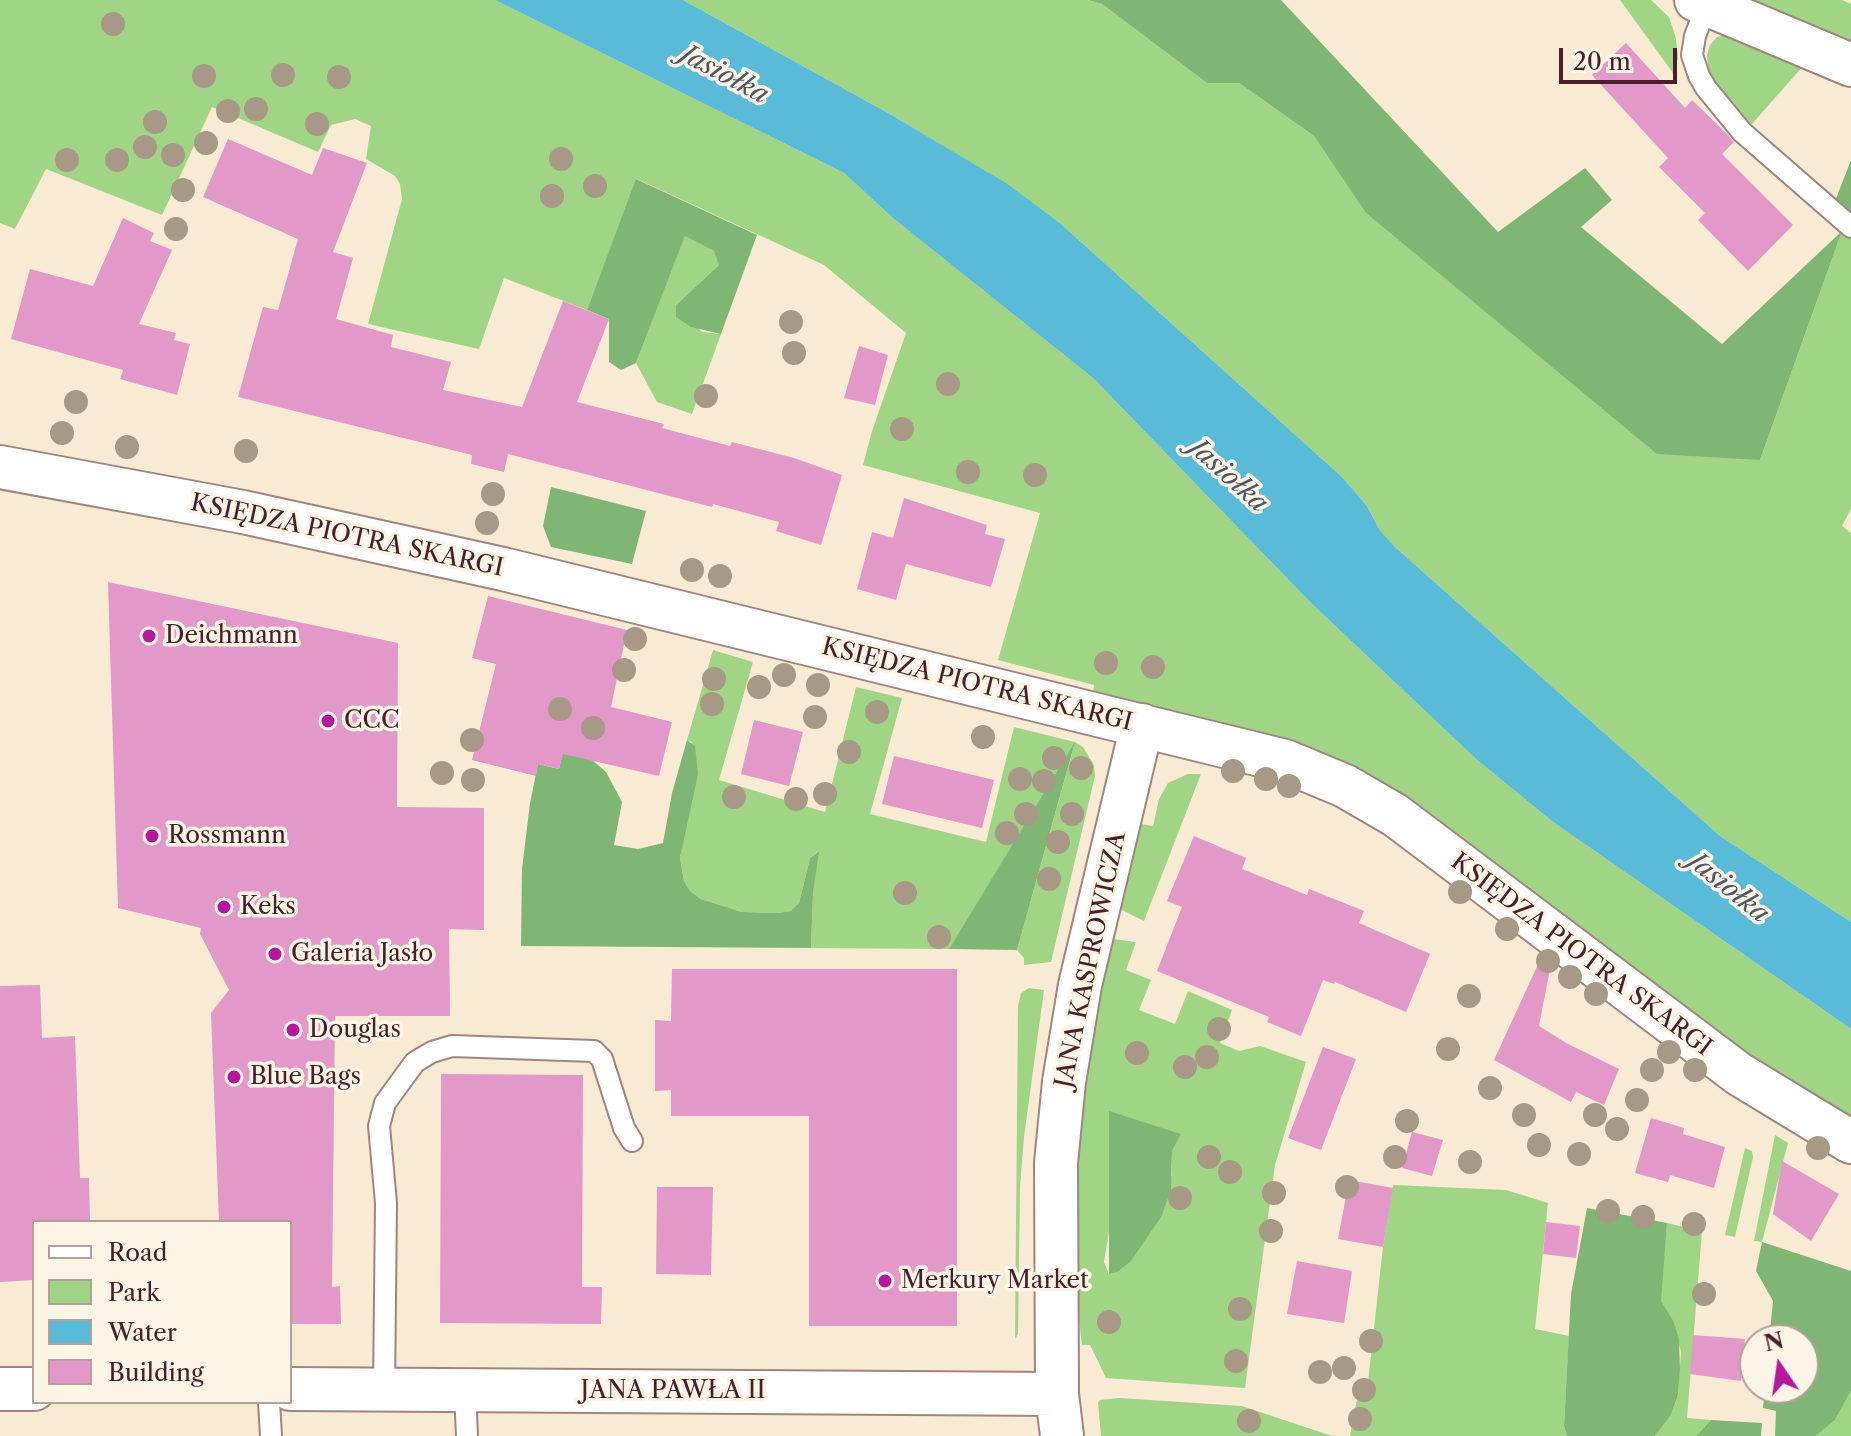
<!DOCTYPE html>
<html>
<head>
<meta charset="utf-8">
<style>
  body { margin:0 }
  #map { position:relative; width:1851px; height:1436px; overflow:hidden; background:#f8ead3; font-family:"Libre Caslon Text",serif }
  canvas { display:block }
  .legend { position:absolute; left:32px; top:1220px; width:260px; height:184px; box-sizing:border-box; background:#fcf5e5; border:2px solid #b59f9b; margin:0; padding:10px 14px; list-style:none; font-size:24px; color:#4a1f2b }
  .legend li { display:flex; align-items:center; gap:16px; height:40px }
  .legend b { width:40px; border:2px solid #b59f9b }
  .north { position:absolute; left:1739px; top:1324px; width:80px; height:80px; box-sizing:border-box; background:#fcf5e5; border:2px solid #b59f9b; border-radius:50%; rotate:347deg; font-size:22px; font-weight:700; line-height:32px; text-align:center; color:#4a1f2b }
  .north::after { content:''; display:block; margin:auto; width:28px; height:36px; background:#b5179e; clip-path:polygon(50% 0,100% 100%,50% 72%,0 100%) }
  .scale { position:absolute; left:1559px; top:48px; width:118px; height:36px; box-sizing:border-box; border:4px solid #4a1f2b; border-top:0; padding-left:10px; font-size:24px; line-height:28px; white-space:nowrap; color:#4a1f2b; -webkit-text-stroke:6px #fcf5e5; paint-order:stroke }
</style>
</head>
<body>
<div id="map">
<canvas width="1851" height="1436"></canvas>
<ul class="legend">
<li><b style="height:10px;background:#fff"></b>Road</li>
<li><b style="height:22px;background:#a1d586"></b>Park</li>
<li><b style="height:22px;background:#59bbd7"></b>Water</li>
<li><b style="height:22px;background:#e298c9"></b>Building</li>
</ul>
<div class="north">N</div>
<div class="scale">20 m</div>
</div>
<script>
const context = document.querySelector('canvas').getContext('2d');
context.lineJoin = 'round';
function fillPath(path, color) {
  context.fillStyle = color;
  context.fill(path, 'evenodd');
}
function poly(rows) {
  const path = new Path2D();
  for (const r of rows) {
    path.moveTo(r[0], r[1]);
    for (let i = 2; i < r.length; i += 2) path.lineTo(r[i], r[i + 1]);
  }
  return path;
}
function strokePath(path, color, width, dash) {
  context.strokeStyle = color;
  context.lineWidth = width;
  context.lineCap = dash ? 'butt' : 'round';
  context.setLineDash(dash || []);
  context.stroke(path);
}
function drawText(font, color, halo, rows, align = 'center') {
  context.font = font + ' "Libre Caslon Text",serif';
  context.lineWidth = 7;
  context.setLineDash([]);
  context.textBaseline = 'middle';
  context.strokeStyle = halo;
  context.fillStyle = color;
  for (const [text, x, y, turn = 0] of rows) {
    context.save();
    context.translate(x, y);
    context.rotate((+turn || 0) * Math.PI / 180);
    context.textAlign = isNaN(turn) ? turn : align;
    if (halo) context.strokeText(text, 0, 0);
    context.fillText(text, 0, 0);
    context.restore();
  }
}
fillPath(poly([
  [0,0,495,0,844,173,894,219,1093,378,1310,602,1476,759,1553,822,1851,1029,1851,1121,1749,1060,1522,885,1093,695,1094,685,998,660,1040,513,863,465,872,431,906,333,824,265,637,179,587,310,504,278,479,349,368,324,402,199,400,184,395,176,366,159,371,126,355,119,331,125,318,152,212,107,162,215,46,169,15,229,0,223],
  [683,0,1088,0,1102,4,1207,83,1239,83,1314,136,1365,212,1760,460,1842,231,1851,238,1851,509,1842,526,1851,533,1851,922,1720,836,1395,547,1379,529,1367,506,1342,477,1061,224,1005,183,888,113],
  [1620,0,1651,0,1669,17,1676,38,1678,58,1673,73],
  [1750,0,1842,0,1851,4,1851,43],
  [1730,34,1806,63,1751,125,1715,84,1708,68,1707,55,1710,45,1717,37],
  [685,235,714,251,718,258,719,265,676,305,702,332,721,334,692,414,657,402,636,363],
  [713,650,753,662,719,780,825,812,856,687,902,698,870,814,986,842,1014,727,1075,742,1083,747,1094,765,1095,776,1051,962,1024,965,1024,958,1017,950,1074,746,949,949,811,948,813,894,818,851,810,858,799,903,792,911,778,913,742,912,701,899,690,891,684,881,680,858,687,819,692,742,687,740],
  [1188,774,1201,774,1144,921,1120,909,1141,824,1153,826,1159,799,1168,783],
  [1113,939,1136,942,1126,970,1151,980,1139,1010,1175,1024,1188,991,1232,1010,1220,1043,1239,1051,1260,1046,1306,1062,1275,1165,1245,1388,1106,1378,1090,1345,1082,1345,1075,1286,1076,1179,1092,1034],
  [1110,1112,1180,1134,1172,1151,1172,1175,1109,1274,1104,1262,1109,1231],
  [1029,988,1044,990,1024,1137,1020,1187,1018,1334,1015,1339,1018,1006,1021,993],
  [1775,1135,1788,1143,1762,1242,1754,1241],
  [1745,1148,1752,1151,1753,1157,1735,1237,1725,1235],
  [1393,1185,1506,1190,1548,1203,1535,1329,1569,1336,1564,1426,1567,1436,1350,1436,1357,1399,1366,1400,1383,1247],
  [1667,1223,1702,1231,1687,1418,1711,1420,1696,1436,1655,1436,1671,1415,1678,1395,1681,1352,1673,1320,1660,1301],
  [1851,1391,1851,1436,1816,1436,1835,1420],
  [1119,1398,1242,1406,1332,1436,1101,1436,1098,1403,1100,1400]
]), '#a1d586');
fillPath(poly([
  [1088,0,1281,0,1498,232,1585,168,1612,200,1581,227,1722,344,1842,231,1760,460,1657,454,1365,212,1314,136,1239,83,1207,83,1102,4],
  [1851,160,1851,216,1835,201],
  [636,179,757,235,721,334,691,327,676,317,676,305,719,265,714,251,685,236,636,363,621,370,609,362,609,319,587,310],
  [551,487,646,511,632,564,551,547,543,526],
  [687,740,695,746,698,774,680,858,684,881,690,891,701,899,742,912,778,913,791,911,799,903,810,858,819,851,813,894,811,948,521,946,522,869,530,803,538,764,559,769,563,752,591,759,606,772,622,802,614,845,638,849,663,843,672,793],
  [1075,742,1017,950,949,949],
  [1109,1111,1181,1134,1172,1151,1171,1190,1161,1217,1131,1261,1117,1272,1109,1274],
  [1587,1208,1667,1223,1661,1301,1673,1320,1679,1339,1680,1370,1678,1395,1671,1415,1655,1436,1567,1436,1564,1426,1571,1294],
  [1762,1242,1851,1271,1851,1391,1835,1420,1816,1436,1775,1436,1776,1411,1763,1408,1765,1388,1803,1388,1803,1340,1769,1340,1773,1301,1756,1271],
  [1711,1420,1762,1423,1761,1436,1696,1436]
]), '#80b673');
fillPath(poly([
  [495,0,683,0,888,113,1006,183,1061,224,1342,477,1367,506,1379,529,1395,547,1720,836,1851,922,1851,1029,1553,822,1476,759,1310,602,1093,378,894,219,844,173]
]), '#59bbd7');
fillPath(poly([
  [1626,43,1685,108,1692,100,1728,135,1734,142,1722,154,1793,225,1748,271,1698,220,1705,213,1659,167,1668,158,1592,75],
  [228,139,312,175,323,148,367,163,333,252,353,258,336,319,393,335,391,347,451,362,443,390,522,407,563,301,609,319,577,402,664,424,662,428,730,446,732,442,794,458,842,475,821,545,776,531,779,522,713,504,712,507,508,454,504,472,471,464,472,455,238,397,263,307,278,310,298,239,203,197],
  [123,218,154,233,150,241,172,250,139,324,176,333,174,340,190,344,177,395,120,379,123,370,11,339,30,269,93,286],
  [859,346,888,355,875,405,844,398],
  [904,498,987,525,985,534,1005,539,991,587,906,564,896,600,857,589,872,532,893,538],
  [108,582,398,643,397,807,484,808,484,930,449,929,450,1016,335,1016,332,1287,340,1286,341,1324,290,1324,290,1222,219,1222,211,1013,229,990,200,934,201,928,118,908],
  [488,596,627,630,611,707,672,722,659,776,563,754,559,769,538,764,536,776,472,760,496,664,472,658],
  [754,720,803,732,789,786,741,774],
  [894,756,994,780,982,828,882,804],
  [1194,836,1246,858,1242,869,1307,895,1309,889,1364,911,1359,923,1430,954,1406,1012,1335,982,1334,984,1323,980,1301,1036,1267,1022,1269,1017,1157,971,1182,907,1167,901],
  [1540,960,1551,964,1539,1026,1566,1043,1619,1069,1604,1105,1576,1092,1571,1102,1494,1060],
  [672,969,957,969,957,1326,809,1326,809,1116,671,1116,671,1090,655,1091,655,1020,671,1021],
  [40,985,42,1038,75,1036,80,1178,89,1178,90,1222,34,1222,34,1280,0,1282,0,986],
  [1323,1047,1356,1059,1321,1150,1288,1138],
  [441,1074,583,1075,582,1287,602,1287,601,1324,440,1323],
  [1651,1118,1684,1128,1683,1134,1725,1147,1714,1188,1670,1175,1668,1182,1635,1173],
  [1412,1132,1443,1140,1432,1176,1402,1168],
  [1782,1161,1839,1194,1811,1241,1773,1214],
  [1349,1180,1393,1188,1383,1247,1338,1239],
  [657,1187,713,1187,711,1275,656,1274],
  [1546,1222,1580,1226,1576,1258,1543,1254],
  [1297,1261,1352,1271,1344,1323,1287,1314],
  [1693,1335,1745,1339,1741,1381,1690,1374]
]), '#e298c9');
const lane = poly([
  [1707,5,1695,36,1692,55,1699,76,1706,88,1742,132,1851,227],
  [384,1390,386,1203,379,1126,385,1103,415,1062,432,1052,452,1046,594,1051,602,1059,624,1128,632,1141],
  [465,1390,467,1436],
  [269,1402,271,1436]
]);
const street = poly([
  [1696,0,1851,65],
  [0,467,243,512,503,569,1285,761,1345,786,1395,815,1739,1074,1851,1142],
  [0,1389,34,1389],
  [290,1389,1057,1394],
  [1062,1436,1057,1394,1056,1163,1064,1082,1080,985,1142,725]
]);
strokePath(lane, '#a1847f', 24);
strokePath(street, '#a1847f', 46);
strokePath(lane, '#fff', 20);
strokePath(street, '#fff', 42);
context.fillStyle = '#a79985';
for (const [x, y] of [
  [113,24],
  [283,75],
  [204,76],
  [339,77],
  [256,109],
  [228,111],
  [155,122],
  [317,124],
  [206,143],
  [145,147],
  [173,155],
  [561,159],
  [67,160],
  [117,160],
  [595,186],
  [183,190],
  [552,196],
  [176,229],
  [791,322],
  [794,353],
  [948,384],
  [706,396],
  [76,402],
  [902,429],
  [62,433],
  [127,447],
  [246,451],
  [968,472],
  [1035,475],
  [493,494],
  [487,523],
  [692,570],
  [720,576],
  [635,639],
  [1106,663],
  [1153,667],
  [624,670],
  [784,675],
  [714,679],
  [818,685],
  [759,687],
  [712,704],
  [560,709],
  [877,712],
  [815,717],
  [593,728],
  [983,737],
  [472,740],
  [849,752],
  [1054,758],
  [1081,768],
  [1233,771],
  [442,773],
  [1020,779],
  [1266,779],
  [473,780],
  [1044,781],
  [1289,786],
  [825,794],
  [734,797],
  [796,799],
  [1026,814],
  [1072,814],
  [1007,833],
  [1058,842],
  [1049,879],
  [1460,892],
  [905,893],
  [1507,929],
  [939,937],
  [1548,961],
  [1570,977],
  [1596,994],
  [1469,996],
  [1219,1029],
  [1448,1049],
  [1669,1052],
  [1137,1053],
  [1207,1057],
  [1185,1067],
  [1652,1070],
  [1695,1070],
  [1490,1088],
  [1637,1100],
  [1524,1115],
  [1595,1115],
  [1407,1121],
  [1617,1129],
  [1539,1145],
  [1818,1148],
  [1579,1154],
  [1209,1157],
  [1395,1157],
  [1470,1162],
  [1230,1172],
  [1347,1187],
  [1274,1193],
  [1180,1198],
  [1608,1211],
  [1643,1217],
  [1694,1224],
  [1271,1231],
  [1704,1294],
  [1240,1309],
  [1109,1322],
  [1371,1341],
  [1236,1361],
  [1344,1368],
  [1320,1372],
  [1364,1390],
  [1360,1419],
  [1249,1421]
]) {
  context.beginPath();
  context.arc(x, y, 12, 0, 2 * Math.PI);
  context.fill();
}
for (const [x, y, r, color] of [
  [149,636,8,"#b5179e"],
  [328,721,8,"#b5179e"],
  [152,836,8,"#b5179e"],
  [224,907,8,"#b5179e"],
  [275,954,8,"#b5179e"],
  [293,1030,8,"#b5179e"],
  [234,1077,8,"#b5179e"],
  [885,1281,8,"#b5179e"]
]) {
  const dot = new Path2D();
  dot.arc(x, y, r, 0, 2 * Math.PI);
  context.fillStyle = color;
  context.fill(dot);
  strokePath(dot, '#fcf5e5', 3);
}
drawText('24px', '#4a1f2b', '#fcf5e5', [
  ["KSIĘDZA PIOTRA SKARGI",347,536,12],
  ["KSIĘDZA PIOTRA SKARGI",977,685,14],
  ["KSIĘDZA PIOTRA SKARGI",1581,955,37],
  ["JANA KASPROWICZA",1091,960,-78],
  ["JANA PAWŁA II",673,1391]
]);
drawText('24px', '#4a1f2b', '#fcf5e5', [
  ["Deichmann",165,636],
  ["CCC",344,721],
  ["Rossmann",168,836],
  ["Keks",240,907],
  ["Galeria Jasło",291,954],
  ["Douglas",309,1030],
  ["Blue Bags",250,1077],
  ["Merkury Market",901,1281]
], 'left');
drawText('italic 26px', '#4f5667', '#fcf5e5', [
  ["Jasiołka",724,75,28],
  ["Jasiołka",1228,476,42],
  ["Jasiołka",1728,888,39]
]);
</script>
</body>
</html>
